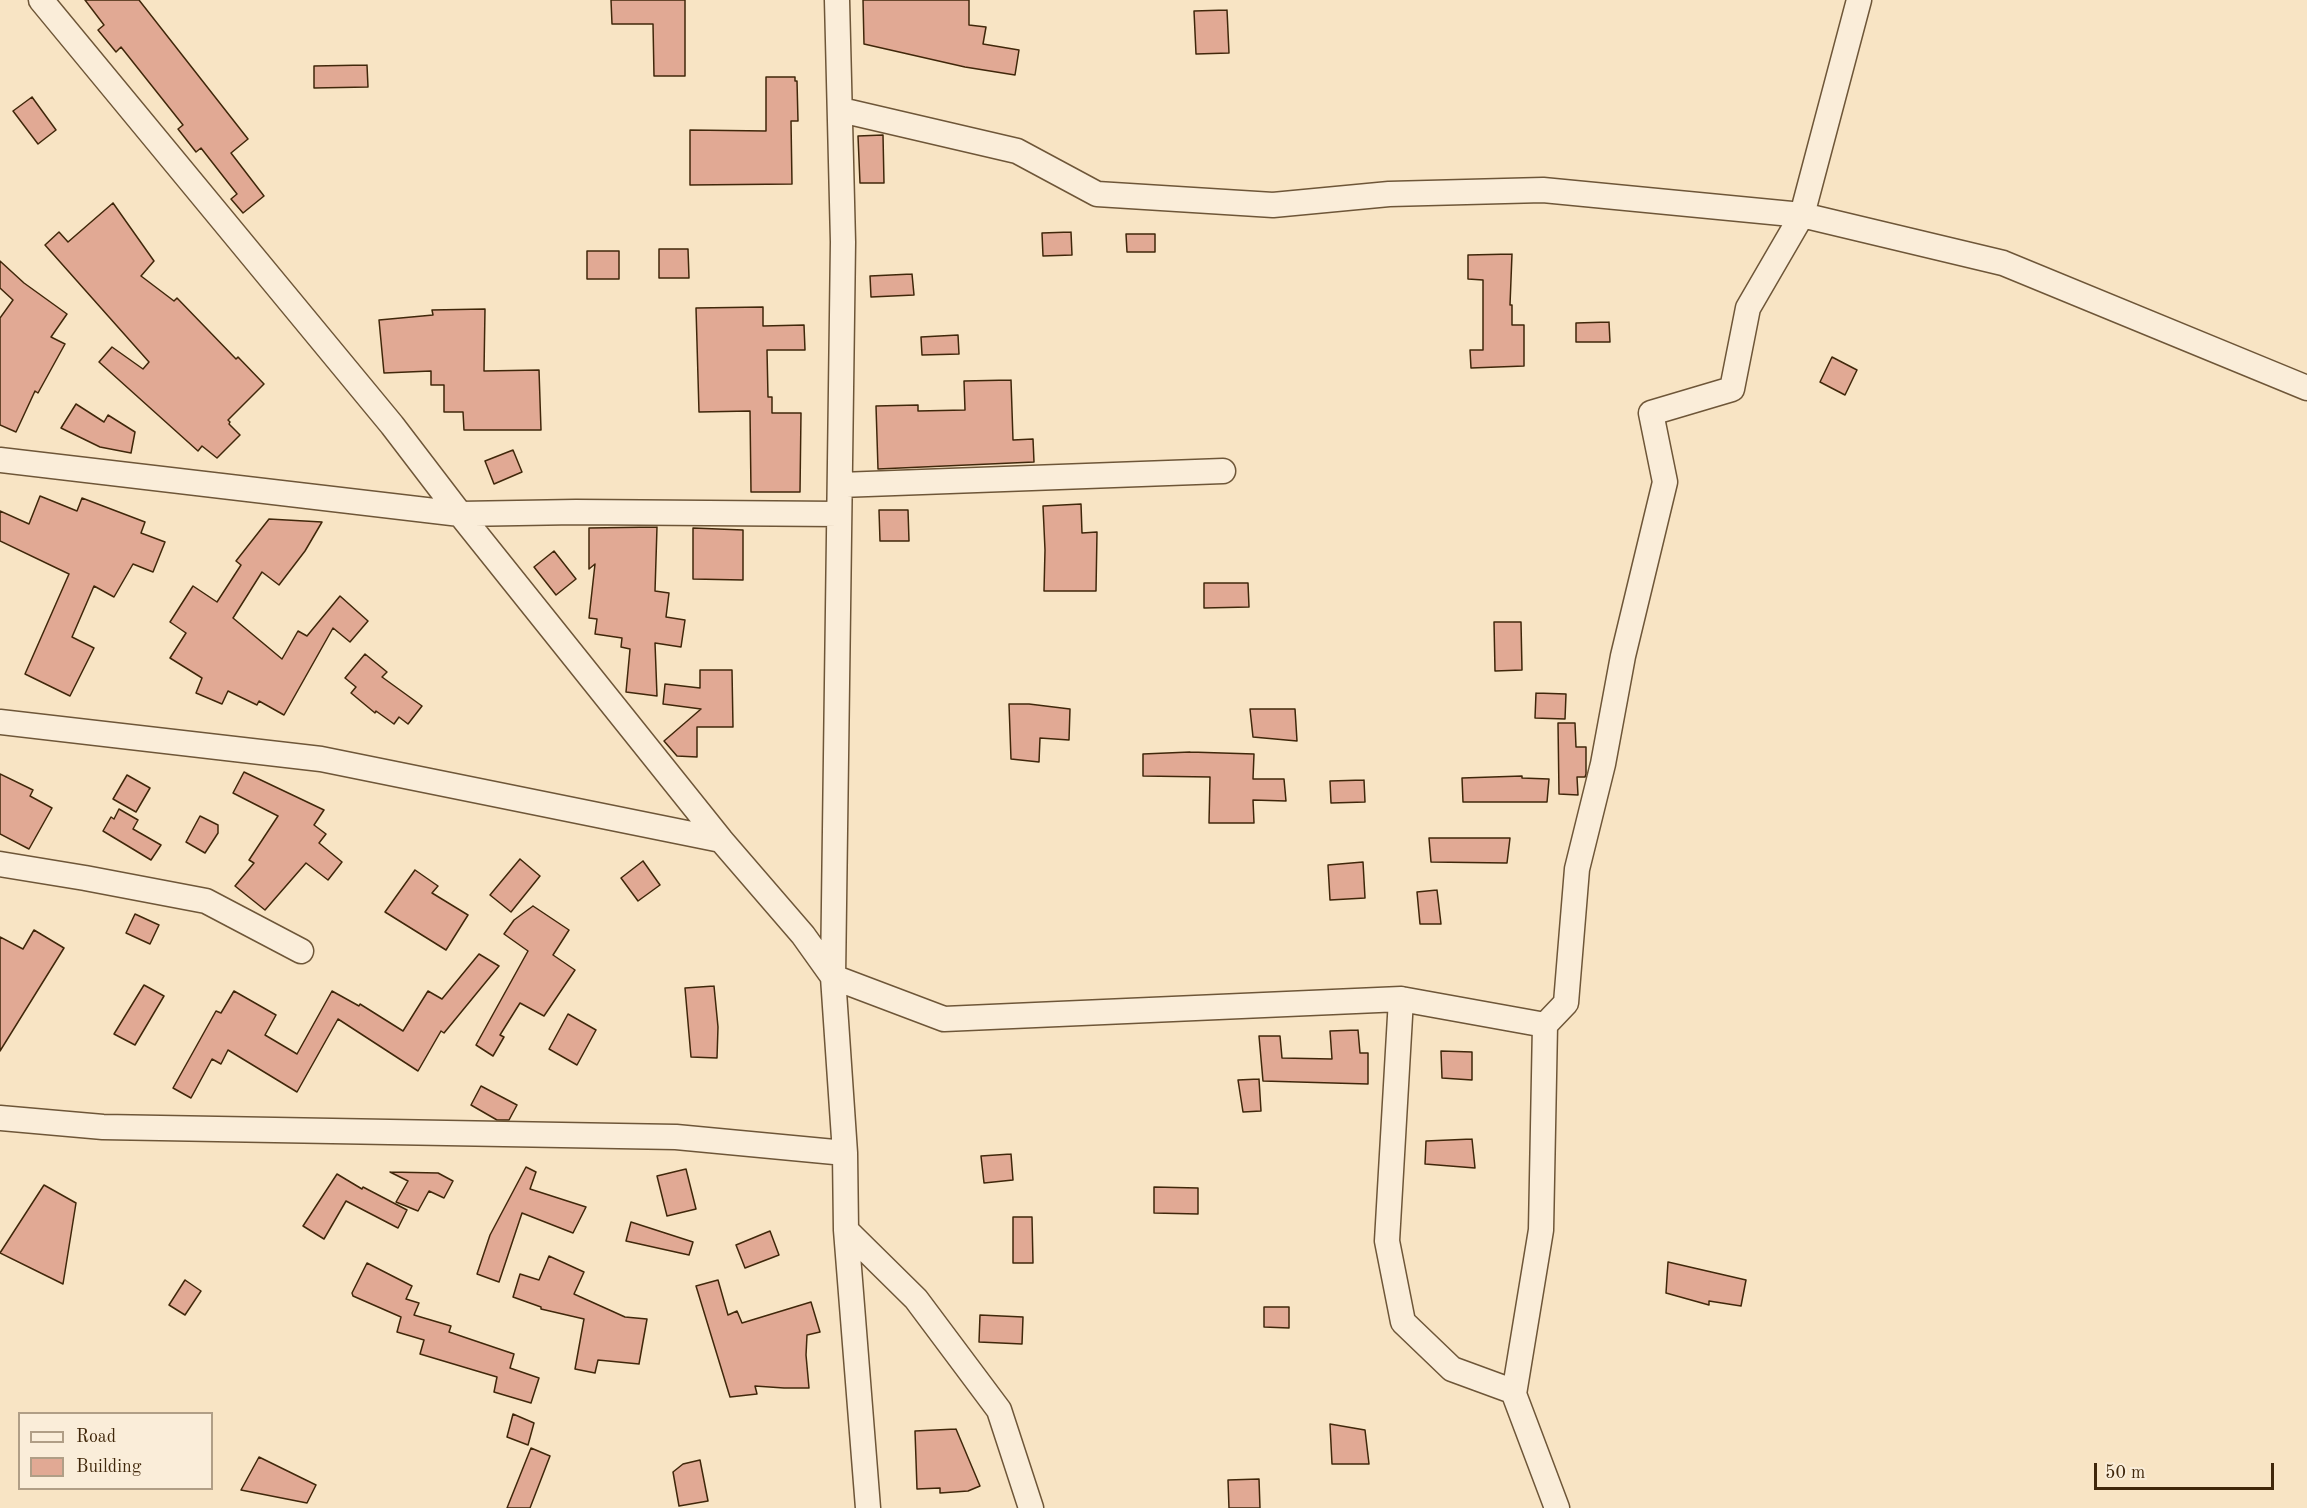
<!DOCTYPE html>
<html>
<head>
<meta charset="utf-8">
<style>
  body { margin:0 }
  #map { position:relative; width:2307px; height:1508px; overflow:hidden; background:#f8e4c4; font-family:"Old Standard TT",serif }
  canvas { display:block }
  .legend { position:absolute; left:18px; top:1412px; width:195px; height:78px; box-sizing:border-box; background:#faedd9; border:2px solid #b09e86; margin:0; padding:8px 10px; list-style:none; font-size:18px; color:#40270a }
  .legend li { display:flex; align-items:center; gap:12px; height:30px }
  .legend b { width:30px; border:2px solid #b09e86 }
  .scale { position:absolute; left:2094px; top:1463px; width:180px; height:27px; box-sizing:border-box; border:3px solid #40270a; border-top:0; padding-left:8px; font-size:18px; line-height:21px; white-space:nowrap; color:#40270a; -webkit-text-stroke:4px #faedd9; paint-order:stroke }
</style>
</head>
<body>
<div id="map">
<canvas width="2307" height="1508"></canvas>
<ul class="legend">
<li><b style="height:8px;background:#faedd9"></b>Road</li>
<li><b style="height:16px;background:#e1a994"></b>Building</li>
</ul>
<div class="scale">50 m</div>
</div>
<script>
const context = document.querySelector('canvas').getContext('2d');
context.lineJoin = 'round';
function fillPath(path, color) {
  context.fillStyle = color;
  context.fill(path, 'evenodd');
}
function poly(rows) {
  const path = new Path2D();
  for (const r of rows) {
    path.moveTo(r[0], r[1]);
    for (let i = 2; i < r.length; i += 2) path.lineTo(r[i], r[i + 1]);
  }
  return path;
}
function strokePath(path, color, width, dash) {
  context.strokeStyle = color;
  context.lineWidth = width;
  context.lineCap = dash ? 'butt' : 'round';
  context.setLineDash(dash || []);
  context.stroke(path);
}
const building = poly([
  [85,0,139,0,248,139,231,153,264,196,243,213,231,199,237,194,201,148,196,152,178,129,183,125,121,47,116,52,98,30,104,25,85,0],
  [611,0,685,0,685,76,654,76,653,24,612,24,611,0],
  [863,0,969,0,969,25,986,27,983,44,1019,50,1015,75,965,67,864,44,863,0],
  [1227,10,1229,53,1196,54,1194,11,1227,10],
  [367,65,368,87,314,88,314,66,367,65],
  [766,77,795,77,795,81,797,81,798,121,791,121,792,184,690,185,690,130,766,131,766,77],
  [32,97,56,130,38,144,13,111,32,97],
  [883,135,884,183,860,183,858,136,883,135],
  [113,203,154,261,141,276,174,301,177,298,236,359,238,357,264,384,228,420,230,422,229,424,240,435,217,458,202,446,198,451,99,362,112,347,143,369,149,362,45,245,59,232,68,242,113,203],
  [1071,232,1072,255,1043,256,1042,233,1071,232],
  [1126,234,1155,234,1155,252,1127,252,1126,234],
  [659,249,688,249,689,278,659,278,659,249],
  [587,251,619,251,619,279,587,279,587,251],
  [1512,254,1510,305,1512,305,1512,325,1524,325,1524,366,1471,368,1470,350,1483,350,1483,280,1468,279,1468,255,1512,254],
  [0,261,24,283,67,314,51,337,65,344,38,393,35,391,16,432,0,425,0,318,13,300,0,288,0,261],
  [912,274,914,295,871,297,870,276,912,274],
  [763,307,763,326,804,325,805,350,767,350,768,397,772,397,772,413,801,413,800,492,751,492,750,411,699,412,696,308,763,307],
  [485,309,484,371,539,370,541,430,464,430,463,412,444,412,444,385,431,385,431,371,384,373,379,320,433,315,432,310,485,309],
  [1609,322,1610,342,1576,342,1576,323,1609,322],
  [958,335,959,354,922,355,921,337,958,335],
  [1832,357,1857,370,1845,395,1820,382,1832,357],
  [1011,380,1013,440,1033,439,1034,462,878,469,876,406,918,405,918,411,965,410,964,381,1011,380],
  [76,404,104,422,108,415,135,432,131,453,100,447,61,428,76,404],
  [513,450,522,472,494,484,485,461,513,450],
  [40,496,77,511,82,498,145,522,141,533,165,542,153,572,133,564,114,597,94,586,72,637,94,648,70,696,25,674,69,574,0,541,0,511,29,524,40,496],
  [1081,504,1082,533,1097,532,1096,591,1044,591,1045,550,1043,506,1081,504],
  [879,510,908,510,909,541,880,541,879,510],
  [269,519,322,522,305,551,279,585,262,572,233,618,282,659,298,631,307,636,340,596,368,621,350,642,333,628,284,715,259,701,257,705,228,691,222,704,196,693,202,678,170,658,186,633,170,622,193,586,217,602,241,565,236,561,269,519],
  [657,527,655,591,669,593,666,617,685,620,681,647,655,643,657,696,626,692,630,649,621,647,622,638,595,634,597,619,589,618,595,564,589,569,589,528,657,527],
  [693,528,743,530,743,580,693,579,693,528],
  [554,551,576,579,556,595,534,567,554,551],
  [1204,583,1248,583,1249,607,1204,608,1204,583],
  [1494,622,1521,622,1522,670,1495,671,1494,622],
  [365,654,387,672,382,677,422,706,408,724,399,717,394,724,376,711,375,713,351,693,356,687,345,678,365,654],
  [700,670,732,670,733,727,697,727,697,757,677,756,664,741,701,709,663,704,665,684,700,688,700,670],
  [1536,693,1566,694,1565,719,1535,718,1536,693],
  [1009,704,1029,704,1070,709,1069,740,1040,738,1039,762,1011,759,1009,704],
  [1250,709,1295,709,1297,741,1253,737,1250,709],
  [1558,723,1575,723,1576,747,1586,747,1586,774,1585,777,1577,777,1578,795,1559,794,1558,723],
  [1190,752,1254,754,1253,779,1284,779,1286,801,1253,800,1254,823,1209,823,1210,777,1143,776,1143,754,1190,752],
  [244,772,324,810,314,825,326,834,319,843,342,862,328,880,306,863,265,910,235,886,254,863,249,860,278,816,233,793,244,772],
  [0,774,33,790,30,796,52,808,29,849,0,834,0,774],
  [127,775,150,788,136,812,113,799,127,775],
  [1522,776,1522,778,1549,779,1547,802,1463,802,1462,778,1522,776],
  [1364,780,1365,802,1331,803,1330,781,1364,780],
  [119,809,138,820,133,829,161,845,151,860,103,831,111,817,114,819,119,809],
  [200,816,218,825,218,833,205,853,186,842,200,816],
  [1429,838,1510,838,1507,863,1431,862,1429,838],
  [520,859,540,876,511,912,490,895,520,859],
  [643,861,660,885,638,901,621,878,643,861],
  [1363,862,1365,898,1330,900,1328,865,1363,862],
  [415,870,438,886,432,893,468,915,446,950,385,912,415,870],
  [1437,890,1441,924,1420,924,1417,892,1437,890],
  [533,906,569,930,553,955,575,970,544,1016,520,1003,500,1035,504,1037,493,1056,476,1045,528,951,504,934,514,920,533,906],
  [135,914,159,925,150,944,126,933,135,914],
  [34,930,64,948,0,1051,0,937,23,949,34,930],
  [479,954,499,966,444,1033,441,1031,418,1071,338,1019,297,1092,228,1050,221,1064,212,1059,191,1098,173,1088,216,1011,221,1013,234,991,276,1015,265,1035,297,1054,332,991,359,1006,360,1004,403,1031,428,991,442,999,479,954],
  [144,985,164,996,135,1045,114,1034,144,985],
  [714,986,718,1027,717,1058,691,1057,685,988,714,986],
  [568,1014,596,1030,577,1065,549,1049,568,1014],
  [1358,1030,1360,1053,1368,1053,1368,1084,1263,1081,1259,1036,1280,1036,1282,1058,1332,1059,1330,1031,1358,1030],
  [1441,1051,1472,1052,1472,1080,1442,1078,1441,1051],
  [1259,1079,1261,1111,1243,1112,1238,1080,1259,1079],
  [481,1086,517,1105,509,1120,497,1120,471,1105,481,1086],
  [1472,1139,1475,1168,1425,1164,1426,1141,1472,1139],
  [1011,1154,1013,1180,984,1183,981,1156,1011,1154],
  [526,1167,536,1172,530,1189,586,1207,573,1233,522,1213,499,1282,477,1274,490,1235,526,1167],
  [686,1169,696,1209,667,1216,657,1176,686,1169],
  [390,1172,438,1173,453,1181,444,1198,429,1191,418,1211,396,1202,408,1181,390,1172],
  [337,1174,362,1189,363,1187,407,1210,398,1228,346,1201,324,1239,303,1226,337,1174],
  [44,1185,76,1203,63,1284,0,1253,44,1185],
  [1154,1187,1198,1188,1198,1214,1154,1213,1154,1187],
  [1013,1217,1032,1217,1033,1263,1013,1263,1013,1217],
  [631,1222,693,1242,689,1255,626,1241,631,1222],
  [770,1231,779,1255,745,1268,736,1245,770,1231],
  [549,1256,584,1272,574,1294,625,1317,647,1319,639,1364,598,1360,595,1373,575,1369,584,1319,541,1309,541,1307,513,1297,520,1274,539,1280,549,1256],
  [1668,1262,1746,1280,1741,1306,1709,1301,1709,1305,1666,1293,1668,1262],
  [367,1263,412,1286,406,1299,419,1303,414,1315,451,1326,449,1332,514,1354,510,1368,539,1378,531,1403,494,1392,497,1377,420,1354,424,1340,397,1332,401,1317,353,1296,352,1293,367,1263],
  [185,1280,201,1291,185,1315,169,1305,185,1280],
  [718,1280,728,1315,737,1311,742,1323,811,1302,820,1332,807,1335,806,1355,809,1388,784,1388,755,1386,757,1394,730,1397,696,1286,718,1280],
  [1264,1307,1289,1307,1289,1328,1264,1327,1264,1307],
  [980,1315,1023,1317,1022,1344,979,1342,980,1315],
  [513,1414,534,1423,528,1445,507,1437,513,1414],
  [1330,1424,1365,1430,1369,1464,1332,1464,1330,1424],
  [956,1429,980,1486,968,1491,940,1493,940,1488,917,1489,915,1431,956,1429],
  [531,1448,550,1456,530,1508,507,1508,531,1448],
  [259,1457,316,1485,307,1503,241,1490,259,1457],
  [700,1460,708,1501,679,1506,673,1472,683,1464,700,1460],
  [1259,1479,1260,1508,1229,1508,1228,1480,1259,1479]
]);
fillPath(building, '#e1a994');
strokePath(building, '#40270a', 1.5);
const minor = poly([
  [41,0,392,425,460,514,721,840,803,935,833,977,845,1153,846,1230,868,1508],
  [837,0,843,242,833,977,944,1019,1401,999,1545,1025,1541,1230,1514,1394,1557,1508],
  [841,110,1017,151,1097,194,1273,205,1389,194,1543,190,1802,215,2003,263,2307,388],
  [0,460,460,514,576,512,839,514],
  [840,485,1223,471],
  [0,722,321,759,721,840],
  [0,864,85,878,206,901,301,951],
  [1401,999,1387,1241,1403,1322,1452,1369,1512,1391],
  [1545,1025,1566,1003,1577,869,1603,764,1623,656,1665,482,1651,413,1732,389,1748,308,1802,215,1859,0],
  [0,1118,103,1127,676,1137,845,1153],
  [846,1230,916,1299,999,1410,1031,1508]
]);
strokePath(minor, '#6e5638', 27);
strokePath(minor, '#faedd9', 24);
</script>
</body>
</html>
